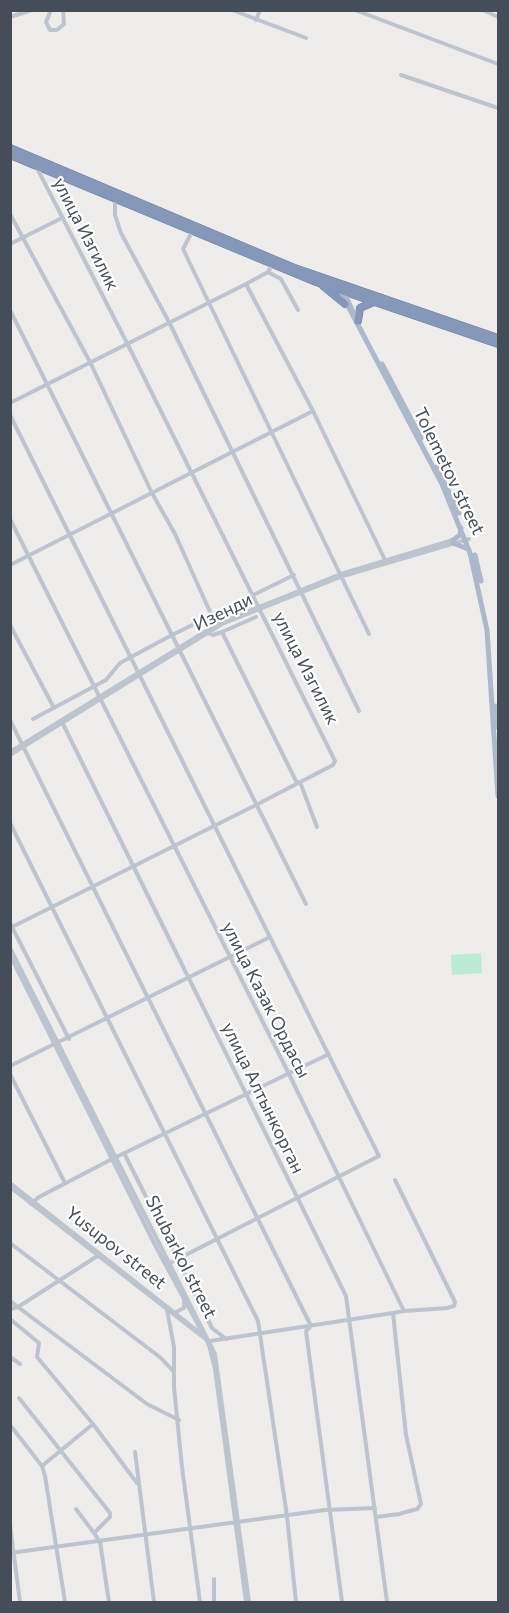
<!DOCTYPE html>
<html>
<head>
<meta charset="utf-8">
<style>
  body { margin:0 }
  #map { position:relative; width:509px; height:1613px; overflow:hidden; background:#efecec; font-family:Commissioner,sans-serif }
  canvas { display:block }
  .frame { position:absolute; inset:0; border:12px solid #454d58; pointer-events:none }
</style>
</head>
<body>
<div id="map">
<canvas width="509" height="1613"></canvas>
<div class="frame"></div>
</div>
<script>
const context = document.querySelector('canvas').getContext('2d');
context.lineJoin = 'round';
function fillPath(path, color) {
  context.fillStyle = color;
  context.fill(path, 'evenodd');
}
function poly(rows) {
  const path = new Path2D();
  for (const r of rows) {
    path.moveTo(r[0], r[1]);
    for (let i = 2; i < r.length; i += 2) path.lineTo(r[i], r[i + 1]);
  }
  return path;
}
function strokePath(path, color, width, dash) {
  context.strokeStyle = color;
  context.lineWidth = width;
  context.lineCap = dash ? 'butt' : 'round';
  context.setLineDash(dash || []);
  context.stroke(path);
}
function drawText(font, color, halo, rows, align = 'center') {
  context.font = font + ' Commissioner,sans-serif';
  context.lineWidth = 4.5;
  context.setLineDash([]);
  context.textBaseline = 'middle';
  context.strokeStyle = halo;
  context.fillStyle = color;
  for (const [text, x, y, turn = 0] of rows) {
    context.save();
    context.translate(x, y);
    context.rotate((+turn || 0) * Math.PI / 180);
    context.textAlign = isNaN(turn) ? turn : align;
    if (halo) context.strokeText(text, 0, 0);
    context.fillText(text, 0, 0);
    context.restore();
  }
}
fillPath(poly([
  [481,953,482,973,452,975,451,955]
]), '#bbebd4');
const highway = poly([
  [10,148,292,267,498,338],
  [10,155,316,282,498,344],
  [323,286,345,304],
  [358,321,360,308,376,301]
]);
strokePath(highway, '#7183a4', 8);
strokePath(poly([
  [51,10,46,22,50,30,57,30,64,24,63,10],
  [232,10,306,38],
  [355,10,498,64],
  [483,10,498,17],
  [10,17,32,10],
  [256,20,260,10],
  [401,75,498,108],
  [115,198,115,215,121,233,169,322,359,711],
  [10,214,90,362,152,493,175,534,211,614],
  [192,232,183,249,369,634],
  [10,244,62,218],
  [268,272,281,279,298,310],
  [246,284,313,411,386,562],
  [10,310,306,904],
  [10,403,246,284,268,272,272,265],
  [10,415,379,1156,166,1265],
  [10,519,288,1072,404,1311,393,1313,406,1435,421,1504,417,1509,399,1514,376,1517],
  [10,565,313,411],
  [10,625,54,708],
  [222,632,256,617],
  [208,633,213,635,222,632,297,783],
  [33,719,106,680,120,663,172,635,294,575],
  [10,720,311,1326,306,1331,342,1602],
  [61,720,346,1296,387,1602],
  [10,752,219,623,341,574,453,540],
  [10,755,222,624,343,576,469,539],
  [300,782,317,827],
  [10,823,258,1321,287,1516,296,1602],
  [10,923,69,1039],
  [10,928,256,805,333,765,335,761,127,343,36,166],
  [10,948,215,1354,249,1602],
  [10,955,156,1247,209,1345,215,1369,246,1602],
  [10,1066,270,937],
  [10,1074,65,1183],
  [124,1153,212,1328,226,1339],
  [395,1180,455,1302,454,1306,447,1308,404,1311],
  [10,1183,199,1332],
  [10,1187,204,1338],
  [31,1204,39,1197,112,1159,329,1054],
  [10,1243,161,1358,174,1372],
  [10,1301,147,1404,179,1420],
  [10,1309,18,1307,99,1255],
  [167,1310,174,1347,174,1387,182,1467,200,1602],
  [176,1312,184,1308,184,1301],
  [10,1319,39,1343,37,1357,93,1424,42,1466],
  [210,1341,393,1313],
  [10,1357,20,1364],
  [19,1398,110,1513,110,1517,94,1533,100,1542,109,1602],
  [93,1424,137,1483],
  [10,1425,42,1466,45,1476,65,1602],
  [135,1452,154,1602],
  [76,1509,94,1533],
  [10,1525,20,1602],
  [10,1553,325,1510,375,1508],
  [214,1579,214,1602]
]), '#bdc4ce', 4);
strokePath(poly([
  [339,289,442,484,470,553,487,630,498,796],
  [343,290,354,314],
  [382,364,421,438],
  [437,467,459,513],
  [453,540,460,535,461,528],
  [453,543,468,549],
  [475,555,481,581],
  [496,706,497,727]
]), '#adb8ca', 5);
strokePath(highway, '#8698b9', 7);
drawText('18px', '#454d58', '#fff', [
  ["улица Изгилик",86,234,63],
  ["Tolemetov street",449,471,64],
  ["Изенди",223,612,-26],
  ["улица Изгилик",306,668,63],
  ["улица Казак Ордасы",266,1000,63],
  ["улица Алтынкорган",263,1098,64],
  ["Yusupov street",116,1248,38],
  ["Shubarkol street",181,1257,63]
]);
</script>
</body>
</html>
